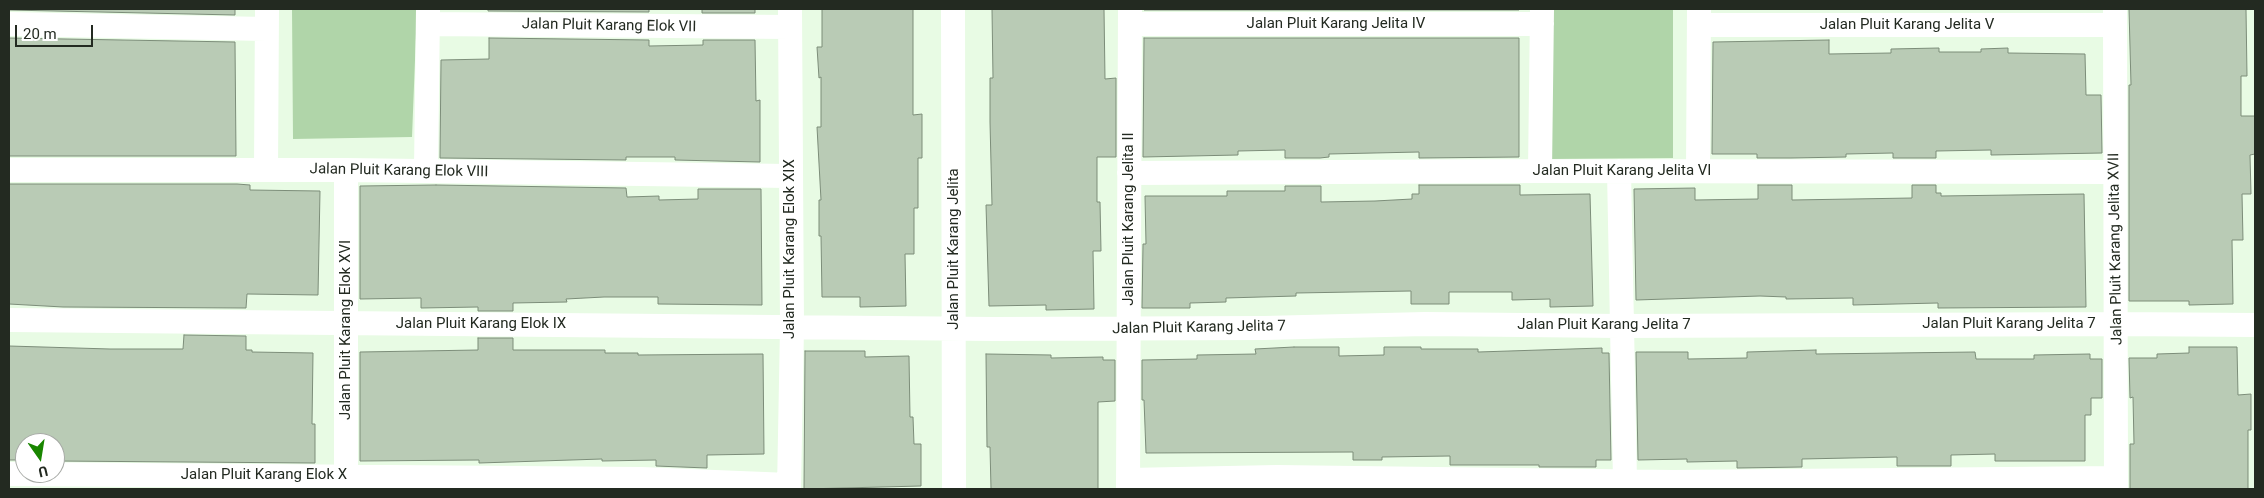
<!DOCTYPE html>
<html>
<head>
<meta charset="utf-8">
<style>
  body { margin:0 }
  #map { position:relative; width:2264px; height:498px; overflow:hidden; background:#e8fbe4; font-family:Roboto,sans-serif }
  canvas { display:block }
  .frame { position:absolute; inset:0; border:10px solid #232a21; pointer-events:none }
  .north { position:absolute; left:15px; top:433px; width:50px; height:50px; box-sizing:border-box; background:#fff; border:1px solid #a7aaa6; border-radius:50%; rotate:167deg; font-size:14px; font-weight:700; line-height:20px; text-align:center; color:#232a21 }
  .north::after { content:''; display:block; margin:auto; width:18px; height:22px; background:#198600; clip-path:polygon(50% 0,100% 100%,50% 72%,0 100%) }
  .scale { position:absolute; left:15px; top:25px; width:78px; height:22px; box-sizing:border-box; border:2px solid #232a21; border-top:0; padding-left:6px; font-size:15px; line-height:18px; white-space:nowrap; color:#232a21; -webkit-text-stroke:4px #fff; paint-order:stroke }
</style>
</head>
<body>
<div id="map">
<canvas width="2264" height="498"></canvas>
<div class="frame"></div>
<div class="north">U</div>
<div class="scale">20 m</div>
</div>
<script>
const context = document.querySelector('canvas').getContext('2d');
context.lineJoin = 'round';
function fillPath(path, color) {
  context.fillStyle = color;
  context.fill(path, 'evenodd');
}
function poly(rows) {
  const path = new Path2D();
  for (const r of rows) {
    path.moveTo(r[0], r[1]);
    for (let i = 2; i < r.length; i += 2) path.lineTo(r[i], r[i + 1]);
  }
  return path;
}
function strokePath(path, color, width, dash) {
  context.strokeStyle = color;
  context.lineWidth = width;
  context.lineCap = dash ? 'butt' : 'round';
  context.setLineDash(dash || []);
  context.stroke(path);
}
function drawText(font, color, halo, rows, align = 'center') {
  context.font = font + ' Roboto,sans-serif';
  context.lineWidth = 4.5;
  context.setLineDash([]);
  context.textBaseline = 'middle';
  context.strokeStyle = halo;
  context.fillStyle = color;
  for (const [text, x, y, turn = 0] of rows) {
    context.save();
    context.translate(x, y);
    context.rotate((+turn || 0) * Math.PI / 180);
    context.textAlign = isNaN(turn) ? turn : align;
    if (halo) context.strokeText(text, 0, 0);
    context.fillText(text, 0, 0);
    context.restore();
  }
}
fillPath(poly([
  [292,9,417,9,412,137,293,139],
  [1549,9,1673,9,1673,158,1549,159]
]), '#b0d5a9');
const building = poly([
  [9,9,235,9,235,15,9,10,9,9],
  [488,9,649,9,649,12,488,11,488,9],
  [702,9,755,9,755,13,702,13,702,9],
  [822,9,913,9,913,115,922,114,922,158,918,158,918,208,914,208,914,254,905,254,906,306,860,307,860,297,822,297,821,236,819,236,819,200,821,200,817,127,821,127,821,77,819,78,817,47,822,47,822,9],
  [992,9,1104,9,1105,79,1116,78,1116,157,1097,157,1097,202,1100,202,1101,251,1093,251,1094,309,1046,310,1046,305,989,306,986,205,992,205,990,122,990,78,993,78,992,9],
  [1144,9,1519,9,1519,10,1144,10,1144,9],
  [2129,9,2246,9,2247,76,2241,76,2241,116,2255,116,2255,154,2250,155,2251,194,2242,194,2243,240,2232,240,2233,304,2189,305,2189,301,2129,301,2129,85,2131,85,2129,9],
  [9,38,235,42,236,156,9,156,9,38],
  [489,38,649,40,649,46,703,45,703,40,755,40,756,101,760,100,760,162,675,160,675,157,626,157,626,160,440,158,441,60,489,59,489,38],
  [1144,38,1519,38,1519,157,1419,158,1419,152,1329,154,1329,157,1320,158,1285,158,1285,150,1238,151,1238,155,1143,157,1144,38],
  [1829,40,1829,54,1891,53,1891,49,1939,48,1939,52,1981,52,1981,49,2008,48,2008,53,2085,54,2086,95,2101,95,2102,153,1991,155,1991,150,1936,151,1936,158,1893,158,1893,153,1846,154,1846,157,1791,158,1757,158,1757,154,1712,154,1713,42,1829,40],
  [9,184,237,184,250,185,250,190,320,191,318,295,247,294,246,308,63,307,9,304,9,184],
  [436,185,626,188,627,197,659,196,659,200,698,199,698,189,761,189,762,305,658,304,658,297,604,297,566,299,567,302,513,303,513,311,478,311,478,307,421,308,421,298,360,299,360,186,436,185],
  [1419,185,1520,185,1520,195,1590,194,1593,306,1550,307,1550,299,1512,300,1512,292,1449,292,1449,304,1411,304,1411,291,1296,293,1296,296,1226,298,1226,302,1190,303,1190,308,1142,308,1143,244,1146,244,1145,196,1227,196,1227,191,1285,191,1285,186,1321,186,1321,202,1375,201,1412,199,1412,194,1419,194,1419,185],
  [1758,185,1792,185,1792,200,1912,198,1912,185,1936,185,1936,193,1941,193,1941,196,2084,194,2086,307,1938,308,1938,303,1853,305,1853,298,1786,299,1786,297,1760,296,1636,300,1634,189,1695,188,1695,200,1758,199,1758,185],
  [184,335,246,336,246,350,252,350,252,352,313,353,312,424,315,424,315,463,55,461,55,443,25,443,25,460,9,460,9,346,110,349,183,349,184,335],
  [478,338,513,338,513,350,605,350,605,353,638,353,638,355,763,354,764,454,707,455,707,468,656,466,656,460,602,461,602,459,479,463,479,460,360,461,360,352,478,350,478,338],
  [1294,347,1339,347,1339,356,1384,355,1384,347,1421,347,1421,349,1478,349,1478,352,1602,348,1602,353,1609,353,1611,460,1596,460,1596,467,1539,467,1539,465,1450,465,1450,456,1382,457,1382,460,1353,460,1353,452,1146,453,1144,400,1142,400,1142,360,1197,359,1197,355,1256,354,1255,349,1294,347],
  [2189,347,2237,347,2238,395,2251,394,2251,430,2248,430,2248,489,2130,489,2130,444,2134,444,2133,397,2130,398,2129,358,2157,358,2157,354,2189,353,2189,347],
  [1816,350,1816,354,1975,352,1976,359,2034,359,2034,355,2090,354,2090,359,2102,359,2102,398,2091,398,2091,415,2085,415,2085,461,1995,461,1995,454,1951,455,1951,466,1897,466,1897,457,1802,459,1802,467,1737,468,1737,461,1687,462,1687,459,1638,460,1636,352,1688,352,1688,359,1747,358,1747,352,1816,350],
  [805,351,865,351,865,357,909,356,910,417,913,417,914,444,921,444,921,486,804,489,805,351],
  [986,354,1051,355,1051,358,1103,357,1103,360,1115,360,1115,401,1098,402,1098,489,991,489,990,447,987,447,986,354]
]);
fillPath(building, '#b9cbb5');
strokePath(building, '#7c8d79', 1);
strokePath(poly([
  [953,9,954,489],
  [2115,9,2116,489],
  [9,24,266,29],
  [428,24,790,27],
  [1130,24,1542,24],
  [1699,25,2115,25],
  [9,170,346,170,789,176],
  [266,170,267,9],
  [426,171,428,9],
  [1540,171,1542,10],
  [1619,171,1625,481],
  [1698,171,1699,9],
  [1129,173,1540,171,2115,172],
  [9,320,994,329,1264,328,1425,324,1621,326,2117,324,2255,325],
  [9,474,641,479,789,485],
  [1128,480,1277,477,1673,482,2116,478],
  [346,489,346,170],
  [789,489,792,327,790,9],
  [1128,489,1130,9]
]), '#fff', 24);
drawText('15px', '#232a21', '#fff', [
  ["Jalan Pluit Karang Jelita IV",1336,24],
  ["Jalan Pluit Karang Jelita V",1907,25],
  ["Jalan Pluit Karang Elok VII",609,26,1],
  ["Jalan Pluit Karang Elok VIII",399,171,1],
  ["Jalan Pluit Karang Jelita VI",1622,171],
  ["Jalan Pluit Karang Jelita II",1129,219,-90],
  ["Jalan Pluit Karang Elok XIX",790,249,-90],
  ["Jalan Pluit Karang Jelita",954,249,-90],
  ["Jalan Pluit Karang Jelita XVII",2116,249,-91],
  ["Jalan Pluit Karang Elok IX",481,324],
  ["Jalan Pluit Karang Jelita 7",2009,324],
  ["Jalan Pluit Karang Jelita 7",1604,325],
  ["Jalan Pluit Karang Jelita 7",1199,328,-1],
  ["Jalan Pluit Karang Elok XVI",346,330,-90],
  ["Jalan Pluit Karang Elok X",264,475]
]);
</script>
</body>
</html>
